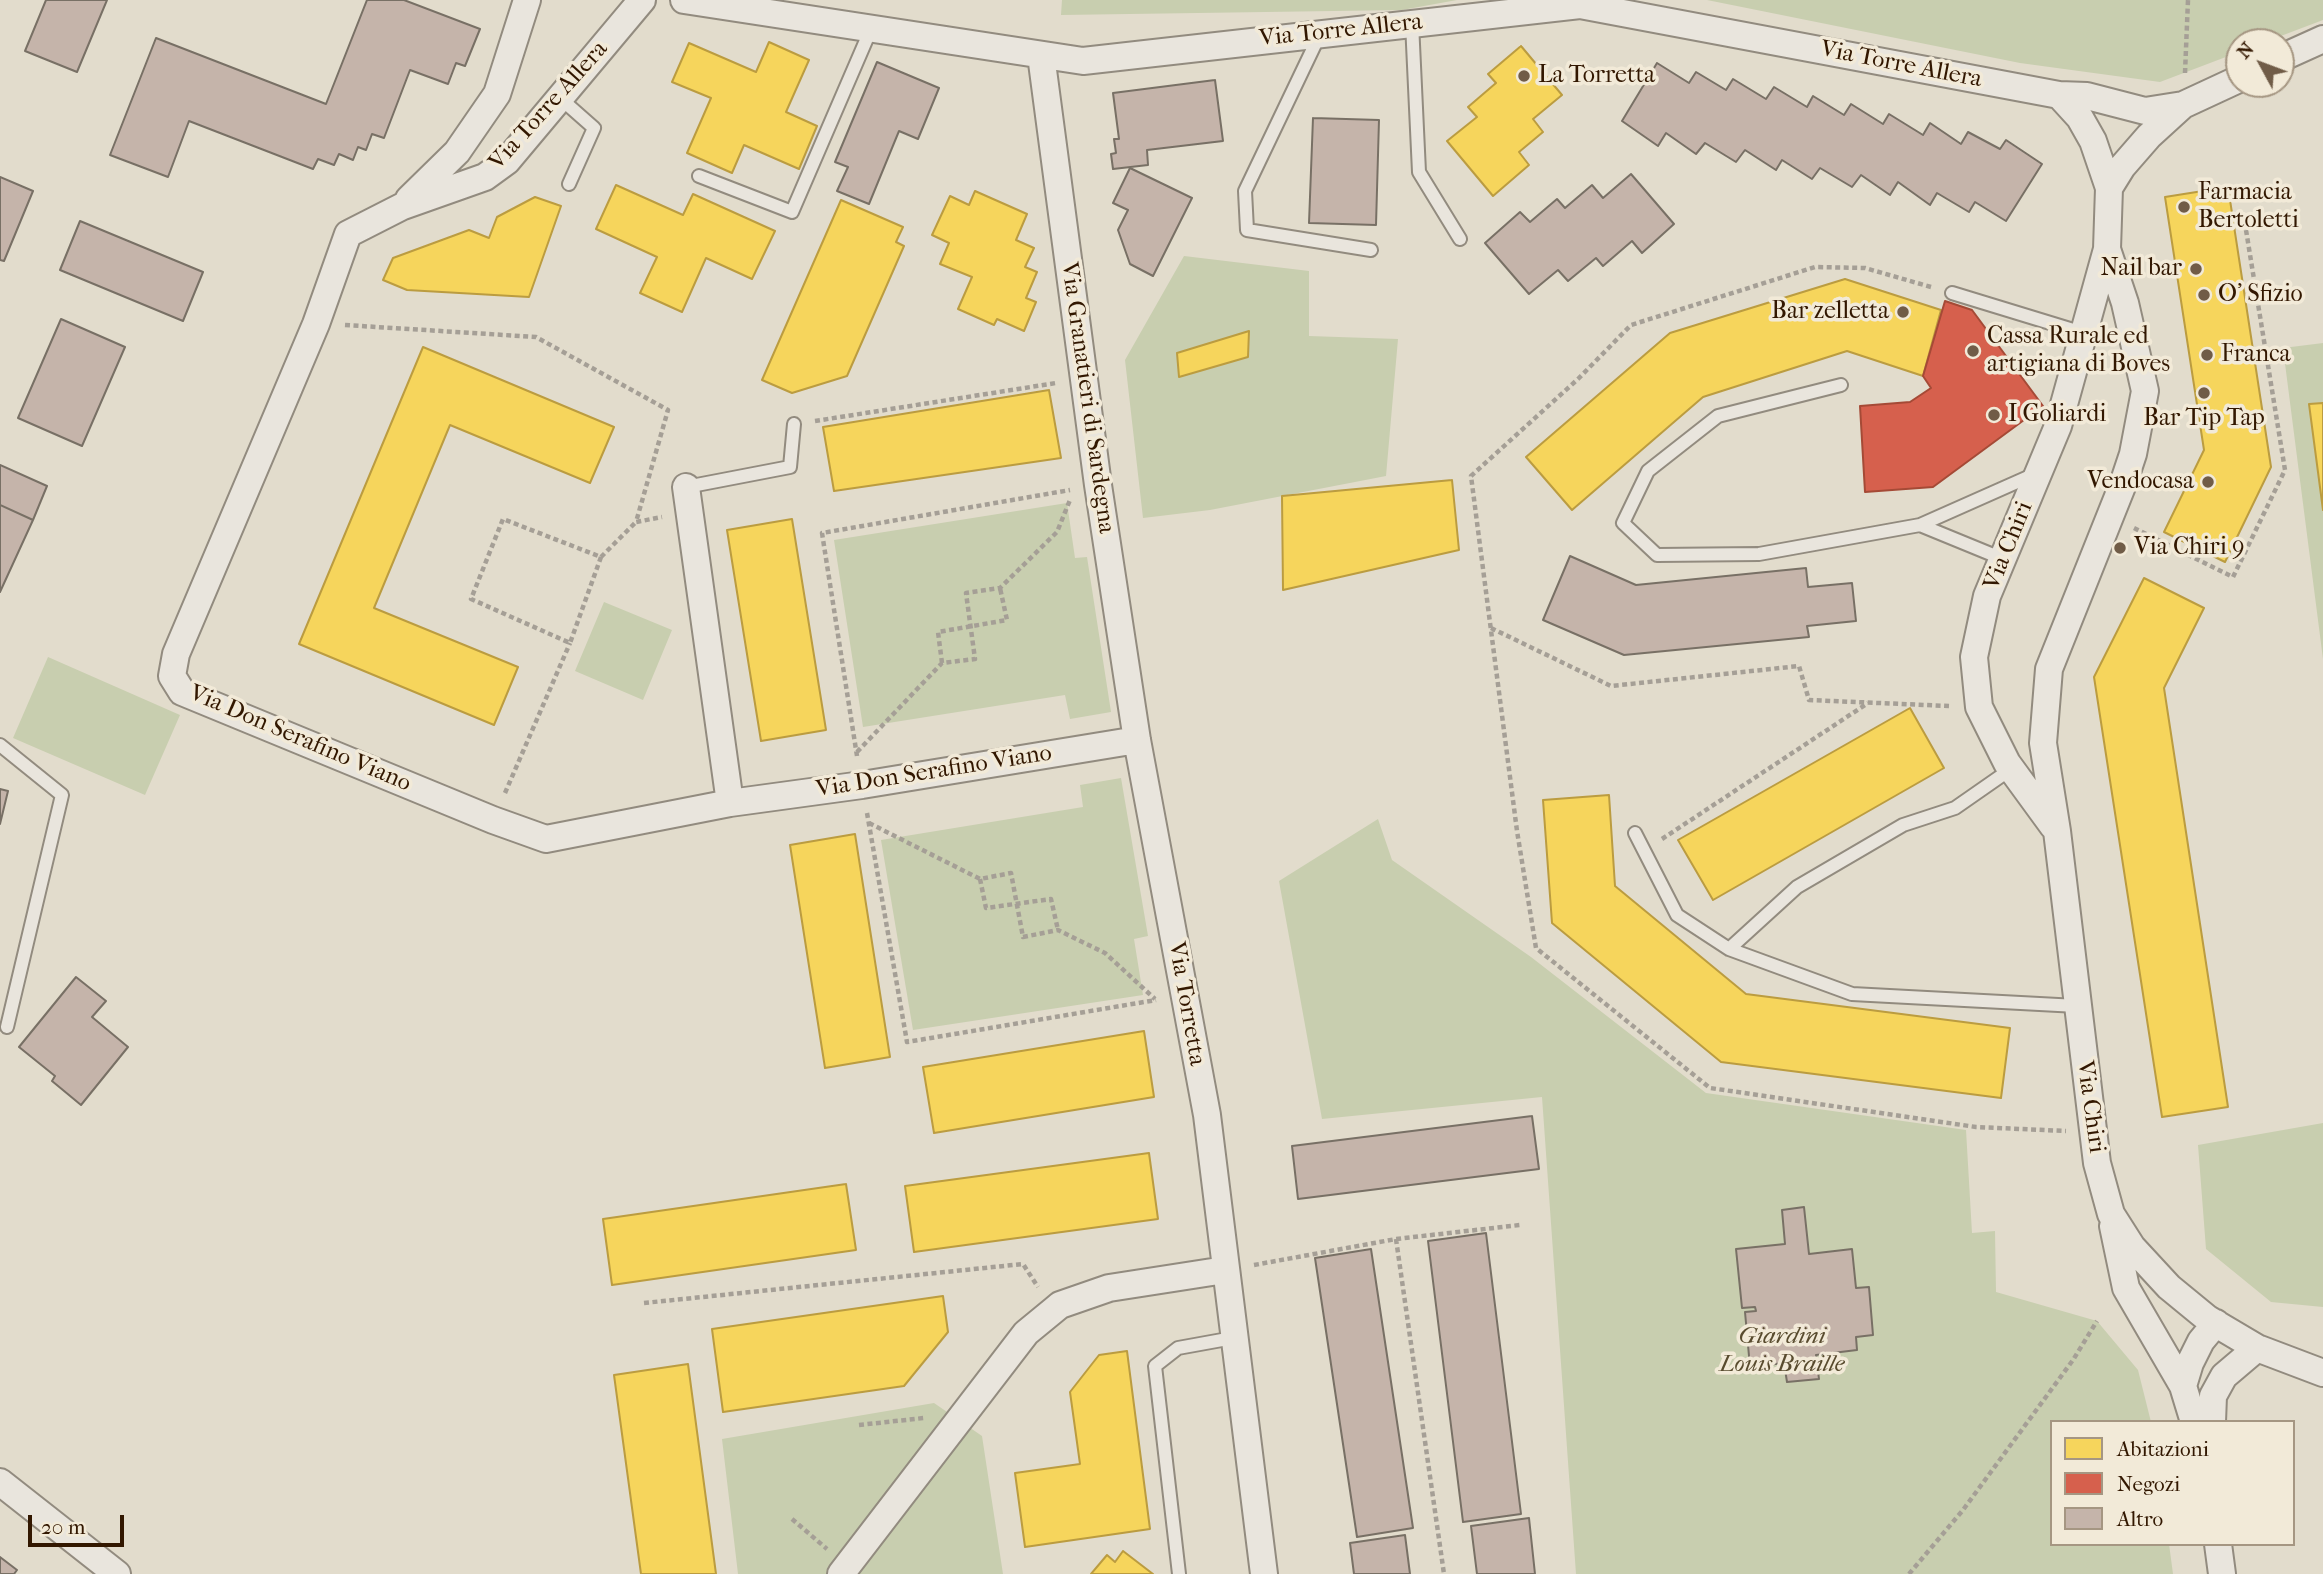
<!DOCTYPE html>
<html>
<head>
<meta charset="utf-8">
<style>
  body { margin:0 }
  #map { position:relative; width:2323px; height:1574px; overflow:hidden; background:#e2dccc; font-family:"IM FELL French Canon",serif }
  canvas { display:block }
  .legend { position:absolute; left:2050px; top:1420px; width:245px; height:126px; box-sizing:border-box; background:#f2ead8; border:2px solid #a59682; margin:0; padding:9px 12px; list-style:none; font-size:21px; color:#321700 }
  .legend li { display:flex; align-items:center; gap:14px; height:35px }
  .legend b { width:35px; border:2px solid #a59682 }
  .north { position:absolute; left:2225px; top:28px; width:70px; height:70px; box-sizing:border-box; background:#f2ead8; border:2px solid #a59682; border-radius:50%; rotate:311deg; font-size:19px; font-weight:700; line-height:28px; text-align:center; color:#321700 }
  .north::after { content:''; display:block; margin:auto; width:24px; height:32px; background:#705c47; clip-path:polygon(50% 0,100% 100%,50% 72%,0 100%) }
  .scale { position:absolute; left:28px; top:1515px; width:96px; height:32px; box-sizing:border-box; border:4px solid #321700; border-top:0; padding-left:9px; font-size:21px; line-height:24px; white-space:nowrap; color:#321700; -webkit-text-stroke:5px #f2ead8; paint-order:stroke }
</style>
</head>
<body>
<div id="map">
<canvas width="2323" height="1574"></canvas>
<ul class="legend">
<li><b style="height:19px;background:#f6d55c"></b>Abitazioni</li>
<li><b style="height:19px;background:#d6604d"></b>Negozi</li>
<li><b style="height:19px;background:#c5b4aa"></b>Altro</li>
</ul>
<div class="north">N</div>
<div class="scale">20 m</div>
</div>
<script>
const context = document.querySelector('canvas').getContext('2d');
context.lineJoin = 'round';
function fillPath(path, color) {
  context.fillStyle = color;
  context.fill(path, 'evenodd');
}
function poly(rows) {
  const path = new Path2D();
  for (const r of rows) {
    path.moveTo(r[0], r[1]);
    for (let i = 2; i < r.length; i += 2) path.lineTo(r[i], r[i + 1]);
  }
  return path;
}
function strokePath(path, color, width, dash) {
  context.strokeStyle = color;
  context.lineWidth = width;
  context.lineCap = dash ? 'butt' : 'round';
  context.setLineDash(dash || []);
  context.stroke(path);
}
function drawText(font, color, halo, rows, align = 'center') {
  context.font = font + ' "IM FELL French Canon",serif';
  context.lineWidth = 7;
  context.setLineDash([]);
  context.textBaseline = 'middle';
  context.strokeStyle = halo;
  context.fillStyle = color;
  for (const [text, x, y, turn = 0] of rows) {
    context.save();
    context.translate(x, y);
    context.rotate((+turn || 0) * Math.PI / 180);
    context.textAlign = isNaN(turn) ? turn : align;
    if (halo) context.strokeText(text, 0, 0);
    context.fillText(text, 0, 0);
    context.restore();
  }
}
fillPath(poly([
  [1062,0,1457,0,1402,10,1061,15],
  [1707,0,2323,0,2323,20,2265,42,2239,42,2239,52,2160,82,2020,63],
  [1184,256,1309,271,1309,336,1398,339,1386,476,1210,510,1143,518,1125,360],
  [2323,343,2323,659,2283,348],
  [1067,503,1075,558,1087,557,1111,712,1070,719,1065,695,863,727,834,540],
  [604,602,672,630,643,700,575,671],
  [48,657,180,715,145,795,13,738],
  [1121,778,1148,936,1134,939,1143,995,913,1030,881,840,1083,807,1080,785],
  [1378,819,1392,860,1531,957,1706,1093,1966,1130,1972,1233,1995,1231,1996,1292,2097,1321,2138,1370,2151,1422,2052,1422,2052,1544,2169,1544,2173,1574,1576,1574,1542,1097,1322,1119,1279,881],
  [2323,1123,2323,1307,2271,1302,2206,1249,2198,1145],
  [934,1403,982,1436,1003,1574,738,1574,722,1439]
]), '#c8ceaf');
const homes = poly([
  [769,42,809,60,786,112,817,126,799,169,744,145,732,173,687,153,711,98,672,82,689,43,756,72,769,42],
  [1521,46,1562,95,1533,119,1543,132,1519,152,1529,165,1493,196,1447,141,1477,117,1468,107,1496,83,1488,74,1521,46],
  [616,185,683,215,693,194,775,231,752,279,706,258,682,312,640,293,657,257,596,229,616,185],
  [2228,187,2271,467,2225,562,2164,532,2204,450,2165,197,2228,187],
  [975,191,1027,214,1016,240,1034,248,1025,267,1037,272,1026,298,1036,302,1024,331,997,319,994,325,958,309,972,277,940,264,949,243,932,235,950,196,969,205,975,191],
  [535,197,561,206,529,297,407,290,383,280,393,258,469,230,489,238,497,217,535,197],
  [841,200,903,227,896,242,904,246,847,376,792,393,762,380,841,200],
  [1845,279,1941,310,1923,376,1847,351,1703,397,1572,510,1526,457,1670,333,1845,279],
  [1249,331,1248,357,1179,377,1177,353,1249,331],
  [423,347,614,427,590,483,450,425,374,608,518,667,494,725,299,644,423,347],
  [1049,390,1061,458,834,491,823,427,1049,390],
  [2323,403,2323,510,2309,404,2323,403],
  [1452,480,1459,550,1283,590,1282,496,1452,480],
  [792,519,826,730,761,741,727,530,792,519],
  [2144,578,2204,608,2164,688,2228,1107,2162,1117,2094,677,2144,578],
  [1910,708,1944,768,1713,900,1678,840,1910,708],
  [1609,795,1615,886,1746,994,2010,1028,2001,1098,1721,1062,1552,923,1543,800,1609,795],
  [855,834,890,1057,825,1068,790,845,855,834],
  [1144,1031,1154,1097,934,1133,923,1067,1144,1031],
  [1149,1153,1158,1219,914,1252,905,1186,1149,1153],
  [846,1184,856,1250,612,1285,603,1219,846,1184],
  [943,1296,948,1332,904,1386,723,1412,712,1329,943,1296],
  [1127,1351,1150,1529,1025,1547,1015,1473,1080,1464,1070,1392,1099,1355,1127,1351],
  [688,1364,716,1574,641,1574,614,1375,688,1364],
  [1123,1551,1153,1574,1091,1574,1107,1555,1115,1562,1123,1551]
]);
fillPath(homes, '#f6d55c');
strokePath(homes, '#bb9c40', 2);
const shops = poly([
  [1945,301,1972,310,2043,406,1933,487,1865,492,1860,406,1910,402,1931,388,1923,376,1945,301]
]);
fillPath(shops, '#d6604d');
strokePath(shops, '#a54a36', 2);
const building = poly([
  [46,0,107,0,77,72,25,51,46,0],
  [367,0,404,0,480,29,465,66,456,63,448,84,410,70,384,138,372,134,366,150,358,147,353,160,339,154,334,165,318,159,313,169,189,121,168,177,110,155,156,38,326,104,367,0],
  [877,62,939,88,918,139,899,131,869,204,837,191,848,167,835,162,877,62],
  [1657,63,1689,83,1696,72,1726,90,1733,79,1766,99,1774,87,1807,107,1813,96,1844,115,1851,104,1883,124,1889,114,1923,135,1930,123,1961,144,1968,132,2000,149,2006,140,2042,164,2006,221,1975,202,1969,212,1937,193,1930,205,1898,182,1890,195,1861,175,1852,187,1820,168,1812,179,1782,160,1776,170,1745,150,1736,162,1705,143,1696,154,1666,133,1658,146,1622,121,1657,63],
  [1215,80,1223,141,1147,150,1148,165,1113,169,1111,154,1116,153,1114,139,1119,139,1113,93,1215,80],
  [1313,118,1379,120,1376,225,1309,223,1313,118],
  [1130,168,1192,198,1153,276,1130,264,1118,230,1128,210,1113,203,1130,168],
  [1631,174,1674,224,1642,253,1632,241,1603,266,1596,258,1568,281,1558,270,1529,294,1485,243,1520,212,1530,222,1557,199,1565,208,1592,185,1603,198,1631,174],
  [0,177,33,191,4,261,0,260,0,177],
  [80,221,203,272,183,321,60,270,80,221],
  [61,319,125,347,82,446,18,418,61,319],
  [0,465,47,486,33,520,0,505,0,465],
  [0,505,33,520,0,592,0,505],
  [1570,556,1636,585,1806,568,1808,587,1852,583,1856,621,1807,626,1809,637,1624,655,1543,620,1570,556],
  [0,789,8,791,0,824,0,789],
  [76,977,106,1001,92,1017,128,1047,81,1105,52,1081,55,1076,19,1047,76,977],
  [1532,1116,1539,1169,1298,1199,1292,1146,1532,1116],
  [1804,1207,1809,1254,1852,1249,1856,1288,1869,1287,1873,1335,1856,1337,1857,1350,1816,1355,1819,1379,1787,1382,1784,1363,1750,1367,1745,1312,1756,1311,1755,1307,1742,1308,1736,1249,1785,1244,1782,1210,1804,1207],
  [1486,1233,1521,1514,1463,1522,1428,1241,1486,1233],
  [1371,1249,1413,1528,1357,1537,1315,1258,1371,1249],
  [1529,1518,1535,1574,1477,1574,1471,1526,1529,1518],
  [1405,1535,1410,1574,1354,1574,1350,1543,1405,1535],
  [0,1557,17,1570,14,1574,0,1574,0,1557]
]);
fillPath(building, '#c5b4aa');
strokePath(building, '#787065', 2);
const lane = poly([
  [1412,23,1419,172,1460,239],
  [1320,34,1245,191,1247,230,1371,250],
  [560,98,594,128,569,184],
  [699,176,792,212,871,29],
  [1952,293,2083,333],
  [1841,385,1718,416,1648,471,1623,523,1657,555,1759,554,1920,525,2003,559],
  [686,487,790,467,794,424],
  [1920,525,2035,474],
  [0,745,62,795,7,1027],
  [1635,833,1677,915,1729,949,1852,994,2077,1006],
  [1729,949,1797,887,1903,825,1955,808,2011,769],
  [1179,1574,1155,1366,1178,1348,1233,1338]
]);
const street = poly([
  [642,0,507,161,485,177,403,206,348,234,316,324,176,654,172,676,182,692,493,820,546,839,730,803,862,785,1137,740],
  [684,0,1083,61,1580,5,2059,95,2087,96,2145,111,2183,105,2239,79],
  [1041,55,1098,485,1137,740,1207,1115,1264,1574],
  [2281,58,2323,39],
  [2109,188,2122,167,2149,136,2183,105],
  [409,199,457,152,497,94,527,0],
  [2107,249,2125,303,2145,391,2133,454,2123,484,2049,669,2043,743,2057,831,2097,1163,2111,1214,2132,1247,2169,1287,2208,1319,2257,1348,2323,1373],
  [686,487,730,803],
  [2053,826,2007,763,1979,707,1974,657,1987,596,2058,426,2107,249,2109,188,2093,141,2080,118,2059,95],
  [2113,1226,2126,1288,2183,1386],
  [2194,1422,2183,1386,2190,1363,2201,1341,2216,1323],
  [2212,1422,2213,1396,2224,1376,2257,1348],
  [0,1482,117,1574],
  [2218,1544,2222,1574],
  [841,1574,1026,1333,1054,1310,1060,1305,1109,1288,1225,1270]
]);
strokePath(lane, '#928b7f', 16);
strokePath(street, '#928b7f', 30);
strokePath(poly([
  [2185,73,2188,0],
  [1931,287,1865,268,1815,267,1631,325,1578,379,1471,476,1517,831,1536,948,1710,1088,1976,1127,2066,1131],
  [345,325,536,337,668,410,636,522,662,517],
  [815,421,1056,383],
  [2134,528,2233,577,2285,470,2246,230],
  [601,557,570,643,471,599,503,519,601,557,636,522],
  [1491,628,1611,686,1799,666,1809,700,1949,706],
  [942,663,938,632,1007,620,1000,588],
  [857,752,942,663,975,659,966,593,1000,588,1057,532,1070,500],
  [857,756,822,533,1070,490],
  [505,793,570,643],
  [867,813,907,1042,1156,1000],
  [869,823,980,879,1011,873,1023,937,1058,930,1105,953,1155,999],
  [1662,839,1868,703],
  [980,879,986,908,1051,899,1058,930],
  [1396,1239,1444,1574],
  [1254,1265,1396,1239,1520,1225],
  [644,1303,1023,1264,1038,1287],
  [859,1425,924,1418],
  [792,1519,827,1549],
  [1909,1574,1963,1510,2073,1360,2097,1321]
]), '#a59f96', 4.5, [5, 3.5]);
strokePath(lane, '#e9e5dd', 12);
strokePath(street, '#e9e5dd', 26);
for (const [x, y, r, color] of [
  [1524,76,7,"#705c47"],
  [2184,207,7,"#705c47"],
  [2196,269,7,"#705c47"],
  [2204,295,7,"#705c47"],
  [1903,312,7,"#705c47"],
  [1973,351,7,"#705c47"],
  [2207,355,7,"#705c47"],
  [2204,393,7,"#705c47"],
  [1994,415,7,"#705c47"],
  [2208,482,7,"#705c47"],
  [2120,548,7,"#705c47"]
]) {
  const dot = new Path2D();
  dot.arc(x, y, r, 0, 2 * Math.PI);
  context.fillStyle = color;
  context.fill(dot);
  strokePath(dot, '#f2ead8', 2.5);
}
drawText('24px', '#321700', '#f2ead8', [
  ["Via Torre Allera",1341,31,-6],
  ["Via Torre Allera",1901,65,11],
  ["Via Torre Allera",549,106,-48],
  ["Via Granatieri di Sardegna",1087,398,82],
  ["Via Chiri",2009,546,-68],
  ["Via Don Serafino Viano",300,739,23],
  ["Via Don Serafino Viano",934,772,-9],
  ["Via Torretta",1186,1004,80],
  ["Via Chiri",2090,1107,82]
]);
drawText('24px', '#321700', '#f2ead8', [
  ["La Torretta",1538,76],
  ["Farmacia",2198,193],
  ["Bertoletti",2198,221],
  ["Nail bar",2182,269,"right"],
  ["O' Sfizio",2218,295],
  ["Bar zelletta",1889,312,"right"],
  ["Cassa Rurale ed",1987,337],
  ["artigiana di Boves",1987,365],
  ["Franca",2221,355],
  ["I Goliardi",2008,415],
  ["Bar Tip Tap",2204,419,"center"],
  ["Vendocasa",2194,482,"right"],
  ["Via Chiri 9",2134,548]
], 'left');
drawText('italic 24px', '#584b2e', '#f2ead8', [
  ["Giardini",1782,1337],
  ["Louis Braille",1782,1365]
]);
</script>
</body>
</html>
